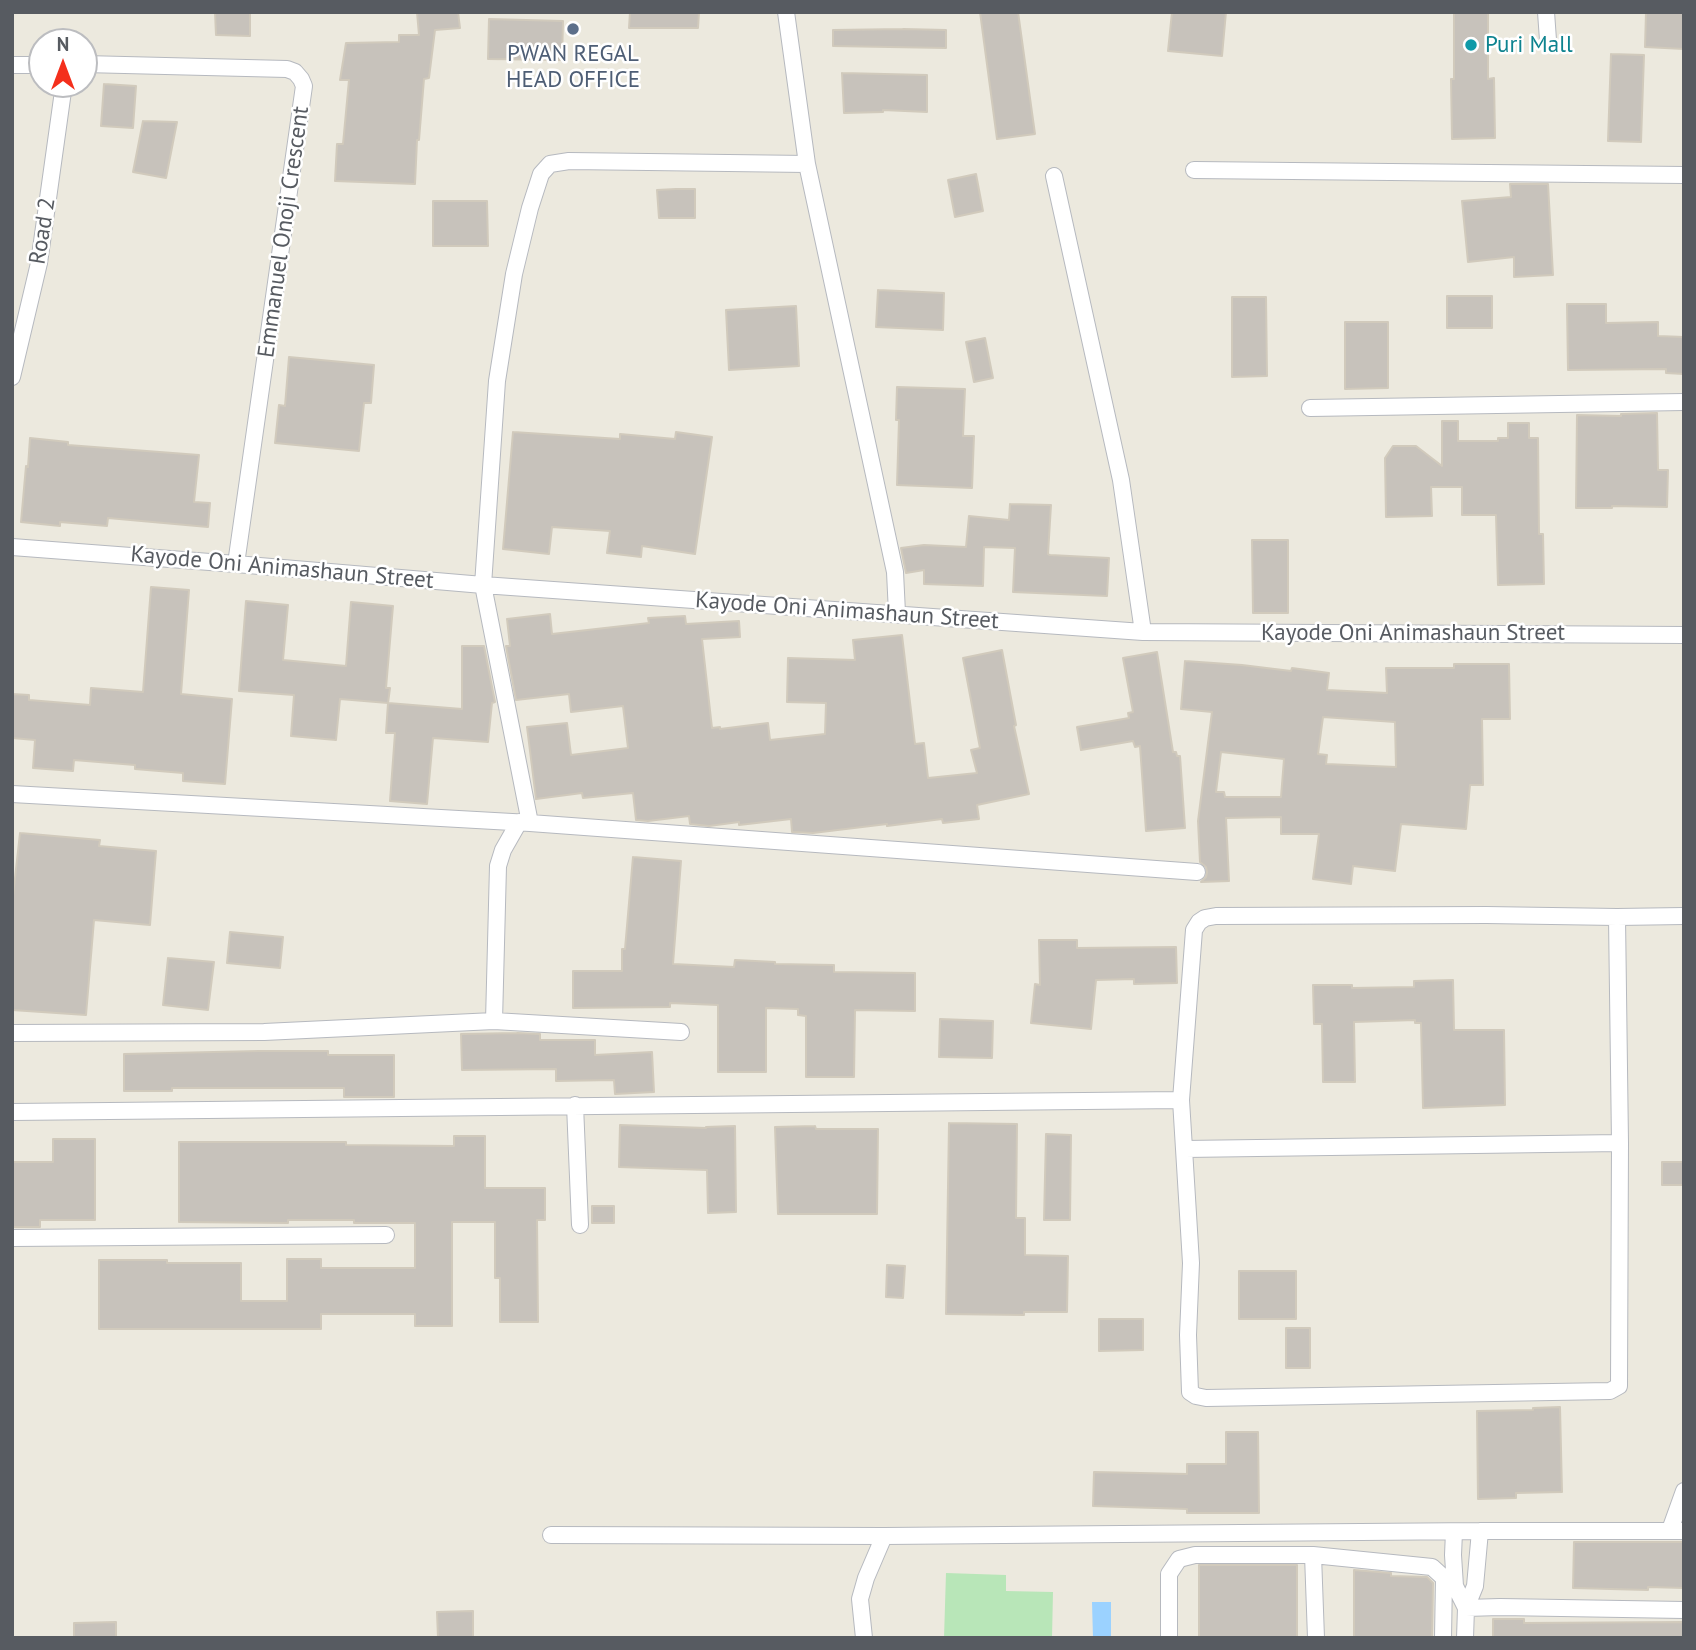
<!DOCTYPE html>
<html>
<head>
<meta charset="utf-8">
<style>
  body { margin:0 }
  #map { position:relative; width:1696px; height:1650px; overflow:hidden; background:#ece9de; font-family:"PT Sans",sans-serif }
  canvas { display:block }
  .frame { position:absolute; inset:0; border:14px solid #575b61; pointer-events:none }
  .north { position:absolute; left:28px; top:28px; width:70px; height:70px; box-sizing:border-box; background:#fff; border:2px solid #bcbdc0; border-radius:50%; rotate:0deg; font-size:19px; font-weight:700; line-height:28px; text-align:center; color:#575b61 }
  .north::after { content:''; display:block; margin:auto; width:24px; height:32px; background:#f42f1c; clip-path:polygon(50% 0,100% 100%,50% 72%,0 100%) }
</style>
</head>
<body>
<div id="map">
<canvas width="1696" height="1650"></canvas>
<div class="frame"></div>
<div class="north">N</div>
</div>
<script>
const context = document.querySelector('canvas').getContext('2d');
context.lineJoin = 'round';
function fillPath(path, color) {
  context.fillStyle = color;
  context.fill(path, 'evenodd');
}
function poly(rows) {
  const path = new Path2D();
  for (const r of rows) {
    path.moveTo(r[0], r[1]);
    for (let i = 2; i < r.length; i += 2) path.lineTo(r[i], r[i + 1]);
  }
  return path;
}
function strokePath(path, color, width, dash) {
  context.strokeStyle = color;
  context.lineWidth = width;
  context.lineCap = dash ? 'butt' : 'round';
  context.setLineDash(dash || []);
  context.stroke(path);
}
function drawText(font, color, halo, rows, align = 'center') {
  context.font = font + ' "PT Sans",sans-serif';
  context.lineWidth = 5;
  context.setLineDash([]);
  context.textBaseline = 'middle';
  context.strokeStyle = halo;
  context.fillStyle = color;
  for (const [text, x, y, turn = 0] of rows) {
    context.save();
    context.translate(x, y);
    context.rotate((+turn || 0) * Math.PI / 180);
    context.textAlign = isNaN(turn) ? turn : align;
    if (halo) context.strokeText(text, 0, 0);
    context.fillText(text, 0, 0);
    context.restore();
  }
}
fillPath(poly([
  [946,1573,1006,1575,1006,1591,1053,1592,1052,1638,944,1638]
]), '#b8e6b8');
fillPath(poly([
  [1092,1602,1111,1602,1111,1638,1093,1638]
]), '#9bd2ff');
const building = poly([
  [215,12,250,12,250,36,216,35,215,12],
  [417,12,458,12,460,28,435,30,429,78,424,79,419,140,417,140,415,184,335,181,337,144,343,144,349,80,340,80,346,43,399,42,399,35,419,35,417,12],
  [630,12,699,12,698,28,629,28,630,12],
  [980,12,1018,12,1035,134,997,139,980,12],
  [1172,12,1226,12,1222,56,1168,51,1172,12],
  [1454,12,1488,12,1488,79,1494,78,1495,138,1452,139,1451,79,1454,79,1454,12],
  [1646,12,1684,12,1684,49,1645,47,1646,12],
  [489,19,563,21,562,60,488,59,489,19],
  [903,29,946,30,946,48,833,46,833,30,903,29],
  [1611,54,1644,55,1641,142,1608,141,1611,54],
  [842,73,927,75,927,112,883,110,883,112,844,113,842,73],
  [104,84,136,86,133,128,101,126,104,84],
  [143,121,177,122,166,178,133,172,143,121],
  [976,174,983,211,955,217,948,180,976,174],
  [1510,184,1548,184,1553,275,1514,277,1514,257,1468,262,1462,201,1511,197,1510,184],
  [676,189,695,189,695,218,659,218,657,190,676,189],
  [433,201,487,201,488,246,433,246,433,201],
  [878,290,944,293,943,330,876,327,878,290],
  [1447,296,1492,296,1492,328,1447,328,1447,296],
  [1232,297,1266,297,1267,376,1232,377,1232,297],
  [1567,304,1606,304,1606,323,1658,322,1658,336,1684,337,1684,374,1666,373,1666,369,1568,370,1567,304],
  [796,306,799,366,729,370,726,310,796,306],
  [1345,322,1388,322,1388,388,1345,389,1345,322],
  [985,338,993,378,974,382,966,342,985,338],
  [289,357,374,365,371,403,364,403,359,451,275,443,279,405,285,406,289,357],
  [897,387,965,389,963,436,974,436,972,488,897,485,899,420,896,420,897,387],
  [1657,413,1658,470,1668,470,1667,507,1612,506,1612,508,1576,508,1577,415,1621,416,1621,414,1657,413],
  [1442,421,1458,421,1458,441,1498,441,1498,438,1508,438,1508,423,1529,423,1529,438,1538,438,1539,534,1543,534,1544,584,1498,585,1496,515,1462,515,1462,487,1431,487,1432,516,1386,517,1385,458,1393,446,1416,446,1442,466,1442,421],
  [513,432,620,439,620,434,675,439,676,432,712,437,695,554,642,546,641,557,607,553,610,531,552,527,549,554,503,549,513,432],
  [30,438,68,442,68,445,199,455,194,502,210,503,208,527,108,518,107,526,60,522,60,526,21,522,26,466,28,467,30,438],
  [1010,504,1051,505,1048,554,1050,555,1109,558,1107,596,1013,592,1015,548,984,547,983,586,924,584,924,570,906,573,901,548,924,545,966,547,969,516,1009,520,1010,504],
  [1252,540,1288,540,1288,613,1253,613,1252,540],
  [151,587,189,590,181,694,232,699,225,784,183,781,183,773,135,769,135,765,74,760,73,771,33,768,35,740,12,738,12,694,29,695,29,700,90,705,91,688,143,692,151,587],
  [246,601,288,605,283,660,346,666,351,602,393,606,386,688,390,688,388,703,340,699,336,740,291,736,294,695,239,691,246,601],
  [550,614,552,634,649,623,648,618,685,616,686,624,739,621,740,637,702,639,712,728,720,727,720,729,768,723,770,740,825,734,826,703,787,702,788,658,855,660,853,640,902,635,915,744,924,743,928,778,977,773,971,750,980,748,963,658,1002,650,1016,725,1014,726,1029,794,977,805,979,819,943,823,942,819,887,826,887,824,813,833,792,832,791,819,739,825,739,822,709,826,690,824,689,816,648,821,636,820,633,793,583,798,582,793,536,799,527,727,567,723,571,755,628,748,623,706,571,712,569,694,516,700,506,646,510,646,507,619,550,614],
  [462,646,484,646,495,702,492,703,488,742,433,738,427,804,390,801,395,733,386,733,388,703,462,709,462,646],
  [1157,652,1173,752,1176,752,1177,756,1180,756,1185,828,1146,831,1140,746,1135,747,1133,741,1081,750,1077,727,1129,718,1128,713,1133,712,1123,658,1157,652],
  [1185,661,1242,665,1291,671,1292,668,1329,673,1327,690,1387,693,1386,668,1454,668,1454,664,1509,664,1510,719,1482,719,1483,785,1470,785,1466,829,1401,824,1395,871,1353,866,1351,884,1313,879,1319,834,1281,834,1281,817,1226,818,1229,881,1201,882,1206,877,1207,872,1206,867,1200,862,1198,821,1212,712,1181,709,1185,661],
  [1323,717,1395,722,1396,767,1326,764,1327,755,1318,754,1323,717],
  [1221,752,1284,759,1281,797,1225,797,1224,792,1216,792,1221,752],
  [20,833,100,840,99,846,156,851,150,925,94,920,86,1015,12,1010,12,905,20,833],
  [633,857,681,861,673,964,734,967,735,960,775,962,775,964,834,965,834,972,915,973,915,1011,855,1010,854,1077,806,1077,806,1016,798,1015,798,1009,766,1008,766,1072,718,1072,718,1005,670,1003,670,1007,573,1008,573,971,622,971,622,949,625,949,633,857],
  [230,932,283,937,280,968,227,963,230,932],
  [1039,940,1077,940,1077,948,1176,947,1177,983,1134,984,1134,979,1096,980,1091,1029,1031,1023,1035,984,1040,985,1039,940],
  [168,958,214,962,208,1010,163,1005,168,958],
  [1453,980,1454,1030,1504,1030,1505,1105,1423,1108,1421,1023,1415,1023,1415,1020,1354,1022,1355,1082,1323,1082,1322,1024,1314,1024,1313,985,1352,985,1352,988,1414,987,1414,981,1453,980],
  [940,1019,993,1021,992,1058,939,1057,940,1019],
  [517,1033,540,1034,540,1040,595,1040,595,1055,652,1052,654,1092,615,1094,614,1080,556,1081,556,1069,462,1070,461,1034,517,1033],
  [259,1051,328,1051,328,1055,394,1055,394,1097,344,1097,344,1088,172,1088,172,1091,124,1091,124,1054,259,1051],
  [949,1123,1017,1124,1016,1218,1025,1218,1025,1255,1068,1256,1067,1312,1024,1312,1024,1315,946,1314,949,1123],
  [620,1125,706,1128,706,1127,735,1126,736,1212,708,1213,707,1170,619,1167,620,1125],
  [815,1126,816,1129,878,1129,877,1214,778,1214,775,1127,815,1126],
  [1046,1134,1071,1135,1070,1220,1044,1220,1046,1134],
  [454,1136,485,1136,485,1188,545,1188,545,1220,537,1220,538,1322,500,1322,500,1278,495,1278,495,1222,452,1222,452,1326,415,1326,415,1314,321,1314,321,1329,99,1329,99,1260,167,1260,167,1263,241,1263,241,1301,287,1301,287,1259,321,1259,321,1268,415,1268,415,1223,354,1223,354,1220,288,1220,288,1223,179,1222,179,1142,346,1142,346,1145,454,1146,454,1136],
  [53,1139,95,1139,95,1220,40,1220,40,1227,12,1227,12,1162,53,1162,53,1139],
  [1662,1162,1684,1162,1684,1185,1662,1185,1662,1162],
  [592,1206,614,1206,614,1223,592,1223,592,1206],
  [887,1265,905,1266,903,1298,886,1297,887,1265],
  [1239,1271,1296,1271,1296,1319,1239,1319,1239,1271],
  [1099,1319,1143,1319,1143,1350,1099,1351,1099,1319],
  [1286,1328,1310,1328,1310,1368,1286,1368,1286,1328],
  [1560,1407,1562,1492,1516,1493,1516,1498,1478,1499,1477,1411,1533,1410,1533,1408,1560,1407],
  [1226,1432,1258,1432,1259,1513,1187,1513,1187,1509,1093,1506,1094,1472,1187,1474,1187,1464,1226,1464,1226,1432],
  [1574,1542,1684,1542,1684,1588,1648,1587,1648,1590,1573,1588,1574,1542],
  [1199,1565,1297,1565,1297,1638,1199,1638,1199,1565],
  [1354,1570,1391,1573,1391,1576,1427,1577,1433,1583,1432,1638,1354,1638,1354,1570],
  [473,1611,473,1638,438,1638,437,1612,473,1611],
  [1493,1619,1524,1619,1524,1623,1684,1622,1684,1638,1493,1638,1493,1619],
  [116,1622,116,1638,74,1638,74,1623,116,1622]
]);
fillPath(building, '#c7c2bb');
strokePath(building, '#d1cabc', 2);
const minor = poly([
  [786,12,807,164,895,572,897,613],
  [1546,12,1548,40],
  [84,64,287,69,295,72,301,79,304,86,236,564],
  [12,65,42,65],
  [807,164,569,161,550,164,541,174,530,208,514,274,497,381,483,585,530,823,1197,872],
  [1194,170,1684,175],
  [1054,176,1121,480,1143,632],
  [12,377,39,263,64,84],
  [1310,408,1684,402],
  [12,547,236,564,483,585,1143,632,1684,635],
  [12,794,530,823],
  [519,822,503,850,498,866,494,1021,681,1032],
  [1617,917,1620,1143,1619,1386,1610,1391,1206,1398,1196,1396,1190,1392,1188,1335,1191,1263,1181,1100,1194,930,1199,922,1205,918,1216,916,1486,915,1617,917,1684,916],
  [12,1033,264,1032,494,1021],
  [575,1105,580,1225],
  [12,1112,1181,1100],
  [1185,1149,1620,1143],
  [12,1238,386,1235],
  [1670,1530,1684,1491],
  [1454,1532,1453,1555,1455,1586,1466,1608],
  [551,1535,884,1536,1480,1531,1684,1531],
  [1313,1555,1316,1638],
  [1466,1608,1475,1586,1480,1531],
  [864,1638,860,1599,866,1578,884,1536],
  [1169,1638,1169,1574,1179,1559,1195,1555,1313,1555,1432,1567,1444,1578,1443,1638],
  [1465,1638,1466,1608,1500,1607,1684,1610]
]);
strokePath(minor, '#b6b9bf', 18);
strokePath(minor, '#fff', 16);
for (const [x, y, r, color] of [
  [573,29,7,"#5c6f8a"],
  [1471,45,7,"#0f9aa8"]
]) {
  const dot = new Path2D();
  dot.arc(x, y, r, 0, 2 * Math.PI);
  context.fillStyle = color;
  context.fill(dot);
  strokePath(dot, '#fff', 2.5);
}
drawText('23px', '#0d838f', '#fff', [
  ["Puri Mall",1485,45]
], 'left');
drawText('23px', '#4e5e75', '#fff', [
  ["PWAN REGAL",573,54],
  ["HEAD OFFICE",573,80]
]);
drawText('23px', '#575b61', '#fff', [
  ["Road 2",43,231,-81],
  ["Emmanuel Onoji Crescent",284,232,-82],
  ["Kayode Oni Animashaun Street",282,568,5],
  ["Kayode Oni Animashaun Street",847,611,4],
  ["Kayode Oni Animashaun Street",1413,633]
]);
</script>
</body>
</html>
